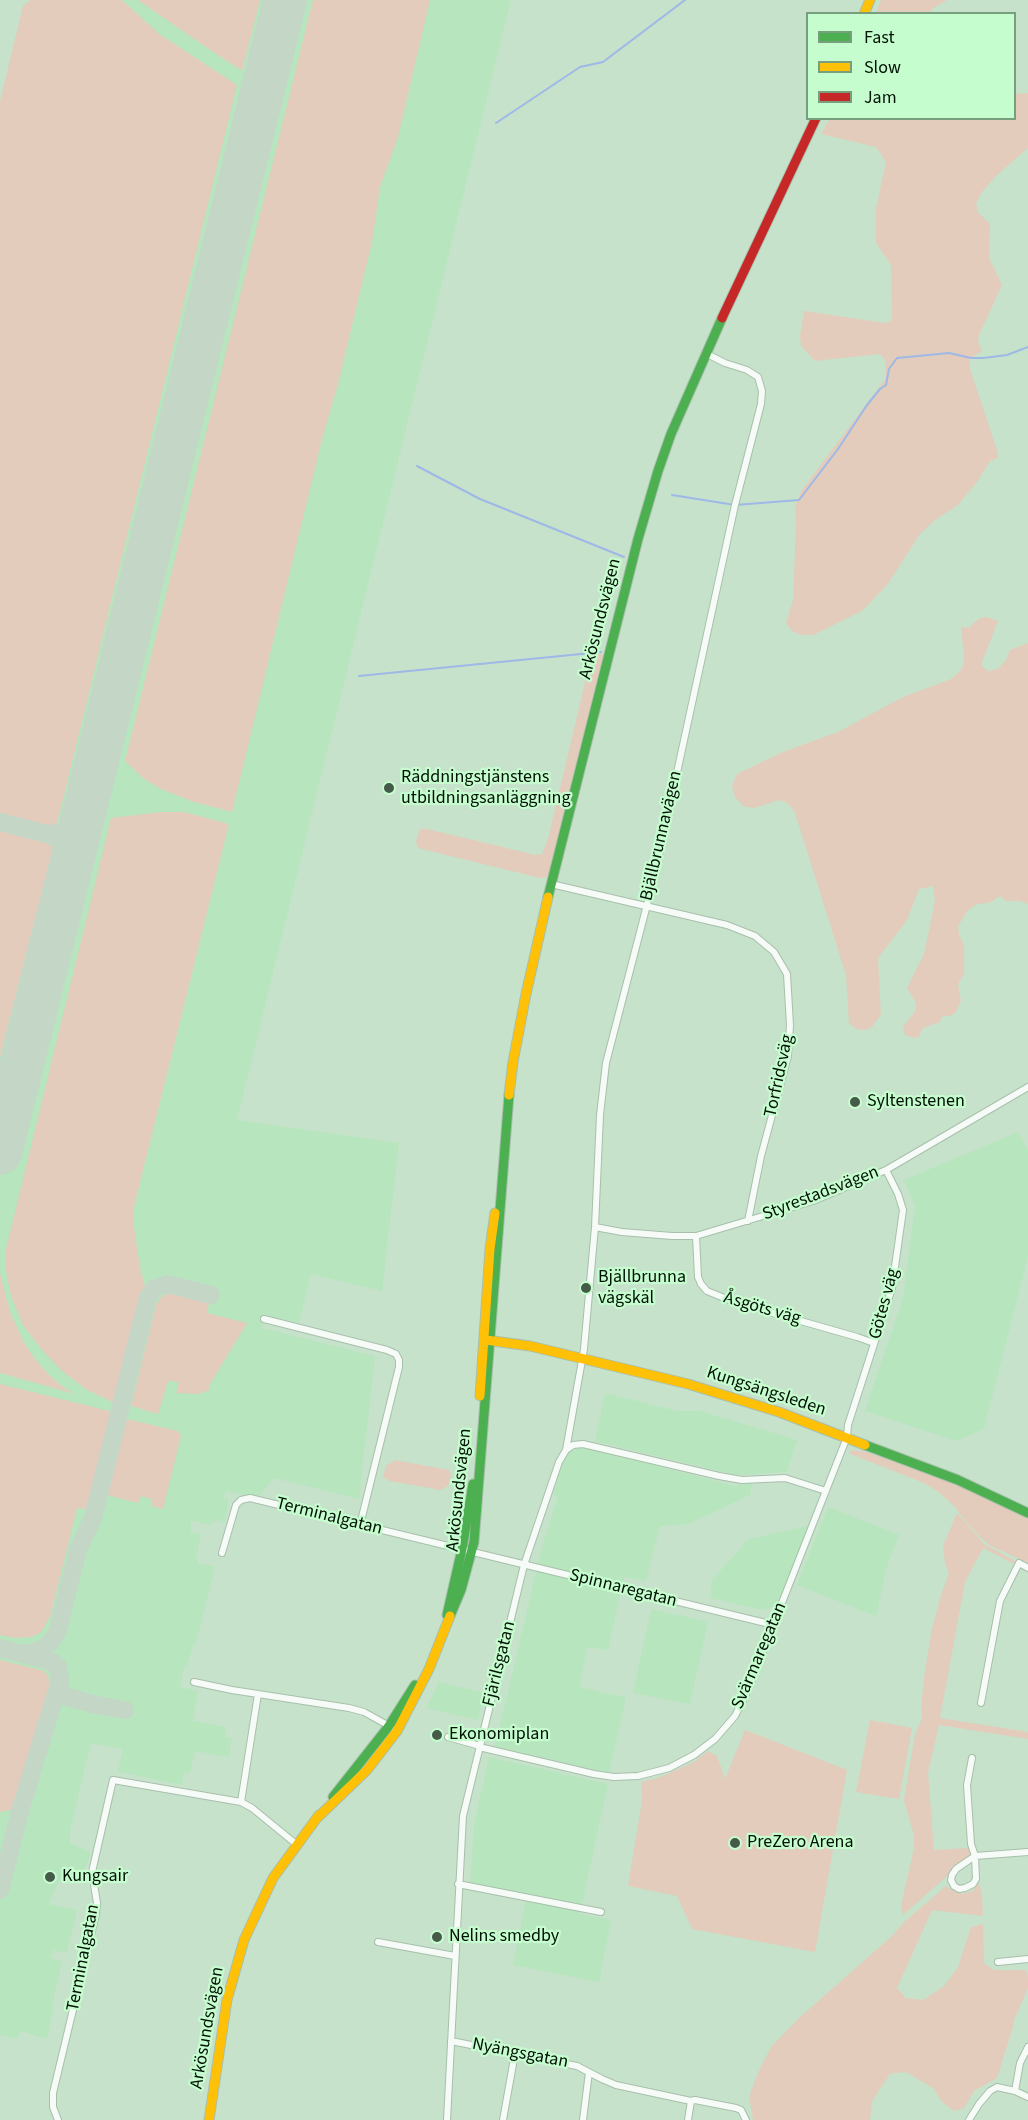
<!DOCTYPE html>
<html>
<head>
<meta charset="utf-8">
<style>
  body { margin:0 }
  #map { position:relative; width:1028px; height:2120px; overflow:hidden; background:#c6e2ca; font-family:"Source Sans 3",sans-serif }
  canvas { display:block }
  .legend { position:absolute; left:806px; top:12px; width:210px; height:108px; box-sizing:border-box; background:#c6fdcf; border:2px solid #779e7d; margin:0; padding:8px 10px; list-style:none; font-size:18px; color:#001003 }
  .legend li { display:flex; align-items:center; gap:12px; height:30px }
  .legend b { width:30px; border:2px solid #779e7d }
</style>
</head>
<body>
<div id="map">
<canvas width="1028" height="2120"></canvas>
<ul class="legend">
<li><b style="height:8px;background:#4caf50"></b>Fast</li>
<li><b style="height:8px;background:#ffc107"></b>Slow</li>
<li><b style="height:8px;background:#c62828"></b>Jam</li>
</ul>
</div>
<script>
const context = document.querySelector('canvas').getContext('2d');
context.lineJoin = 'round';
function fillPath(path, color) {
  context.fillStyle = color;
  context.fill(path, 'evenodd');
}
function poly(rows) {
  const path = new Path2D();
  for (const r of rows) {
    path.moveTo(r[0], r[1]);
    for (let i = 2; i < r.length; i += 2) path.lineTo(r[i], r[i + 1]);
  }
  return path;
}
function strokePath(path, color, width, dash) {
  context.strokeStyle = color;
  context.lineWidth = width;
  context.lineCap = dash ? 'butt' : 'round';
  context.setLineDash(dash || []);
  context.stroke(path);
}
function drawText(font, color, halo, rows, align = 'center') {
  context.font = font + ' "Source Sans 3",sans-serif';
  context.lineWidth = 4.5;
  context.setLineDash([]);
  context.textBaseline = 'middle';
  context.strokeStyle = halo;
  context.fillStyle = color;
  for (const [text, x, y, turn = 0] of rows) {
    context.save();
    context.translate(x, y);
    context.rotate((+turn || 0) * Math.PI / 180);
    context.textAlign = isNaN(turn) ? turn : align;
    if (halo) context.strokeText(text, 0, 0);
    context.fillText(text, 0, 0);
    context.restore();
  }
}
fillPath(poly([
  [32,0,511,0,237,1120,399,1143,382,1291,311,1274,299,1323,265,1315,262,1328,375,1356,359,1499,274,1478,260,1495,244,1495,226,1491,224,1497,228,1498,228,1501,225,1522,220,1521,218,1517,216,1522,213,1521,214,1513,211,1525,194,1521,191,1522,191,1532,201,1534,196,1559,198,1560,198,1563,215,1567,195,1646,193,1646,187,1665,184,1667,180,1687,198,1691,193,1721,225,1727,226,1737,232,1738,229,1757,195,1751,190,1773,184,1772,182,1785,120,1772,118,1770,123,1749,91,1743,70,1831,70,1843,90,1852,90,1856,78,1883,60,1878,49,1904,77,1910,67,1953,53,1950,51,1958,62,1961,52,2006,54,2007,47,2039,19,2031,17,2039,0,2035,0,102],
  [1018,1132,1028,1150,1028,1256,984,1429,956,1441,865,1411,903,1298,915,1206,904,1180],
  [605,1393,677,1411,700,1411,797,1440,787,1472,735,1475,595,1441],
  [585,1447,734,1486,752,1483,750,1495,688,1524,660,1526,646,1581,624,1577,608,1650,587,1647,580,1687,626,1698,609,1773,495,1747,541,1551,558,1496,553,1495,565,1457,572,1450],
  [828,1507,899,1535,887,1566,876,1616,797,1585],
  [808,1526,777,1605,763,1610,710,1598,712,1580,749,1539],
  [651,1609,708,1622,690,1704,633,1693],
  [439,1682,484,1693,478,1720,426,1708],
  [489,1757,608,1784,580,1914,611,1920,599,1982,513,1965,527,1895,470,1884,474,1825]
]), '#b7e5be');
fillPath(poly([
  [31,0,122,0,159,34,237,85,56,828,0,814,0,101,23,6],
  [138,0,260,0,242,71,200,43],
  [313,0,430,0,398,137,380,187,372,242,338,384,322,439,232,812,191,801,161,789,144,779,125,761],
  [881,0,947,0,932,9,929,13,876,13],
  [1028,93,1028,148,996,176,982,192,976,203,978,212,990,224,989,258,1002,285,979,335,978,342,982,351,970,359,970,369,998,453,998,458,990,461,977,482,958,505,935,520,920,534,887,585,862,611,813,635,800,635,792,631,786,623,793,600,796,524,795,507,801,491,886,378,885,360,880,354,815,361,801,346,800,335,804,311,885,323,892,320,891,265,876,243,876,208,886,162,876,147,821,134,830,119,1014,118,1015,94],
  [987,617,998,621,981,665,988,671,998,669,1006,660,1010,650,1028,643,1028,904,1020,901,1006,901,1000,896,989,903,977,904,968,910,958,926,959,934,964,946,964,974,958,984,961,1001,956,1012,952,1015,942,1017,940,1022,923,1028,919,1037,913,1038,905,1035,903,1027,916,1010,916,1003,907,988,924,954,935,901,933,886,919,889,907,920,878,958,881,1015,871,1028,864,1030,856,1029,849,1023,846,975,794,810,786,802,779,800,754,808,743,806,735,797,732,786,737,774,783,752,838,732,903,697,951,679,962,669,964,657,961,627,968,628,980,618],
  [604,654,550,873,547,877,540,878,418,848,416,841,420,829,427,829,536,855,542,854,548,839,591,657,594,655],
  [161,812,184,812,229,824,134,1207,134,1228,140,1268,148,1297,143,1297,115,1403,87,1390,62,1371,42,1350,23,1325,11,1296,6,1271,6,1249,111,818],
  [0,825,55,840,0,1057],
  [0,1273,10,1312,23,1341,34,1358,49,1375,63,1387,75,1394,0,1373],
  [178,1291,210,1299,207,1313,247,1323,210,1384,208,1392,203,1391,202,1394,176,1393,179,1382,168,1381,158,1414,131,1406,156,1305,162,1296],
  [0,1384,113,1412,88,1509,77,1508,50,1617,41,1632,31,1637,14,1638,0,1635],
  [127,1419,178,1431,181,1436,163,1509,151,1506,152,1499,141,1496,138,1503,107,1495],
  [853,1450,863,1451,953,1482,1028,1517,1028,1563,989,1545,980,1537,965,1521,955,1507,940,1493,924,1483,848,1453],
  [395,1460,449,1470,451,1475,448,1486,441,1490,390,1481,383,1477,386,1466],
  [461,1469,465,1471,467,1478,466,1485,458,1491,454,1490,453,1487,456,1471],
  [957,1513,984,1544,1019,1563,1018,1566,983,1548,965,1582,940,1718,1028,1732,1028,1739,939,1725,928,1773,934,1850,967,1848,971,1844,975,1856,955,1869,903,1915,901,1906,914,1848,914,1836,904,1800,915,1734,922,1719,921,1707,925,1670,932,1629,941,1595,949,1573,945,1564,943,1546],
  [0,1660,44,1671,48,1676,50,1684,40,1725,15,1809,0,1812],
  [870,1720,912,1728,899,1799,856,1792],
  [745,1730,847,1770,815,1952,692,1929,677,1896,628,1886,642,1801,641,1782,658,1778,674,1771,694,1762,708,1751,717,1756,725,1779],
  [979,1883,982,1894,983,1916,932,1910,897,1988,906,1998,923,2000,944,1986,958,1967,971,1927,983,1924,984,1963,994,1970,1026,1970,1028,1977,1028,1988,1014,2020,1013,2027,997,2078,974,2091,964,2108,954,2111,942,2102,933,2088,906,2072,890,2074,872,2101,870,2120,753,2120,749,2096,758,2073,771,2047,799,2018,891,1937,903,1923,940,1891,946,1886,955,1892,962,1894,973,1891]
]), '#e3ccbb');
strokePath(poly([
  [496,123,580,67,603,62,685,0],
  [417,466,480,499,624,557],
  [672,495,735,505,799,500,838,449,867,405,880,389,886,385,889,369,897,358,949,353,971,358,983,358,1007,355,1028,347],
  [359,676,601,652]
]), '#9eb8e7', 2);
strokePath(poly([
  [0,822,51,835,63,844,68,852,70,863,63,898],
  [48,834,63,832,75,822,83,807,93,778],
  [0,1648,53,1662,58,1667,60,1680,21,1808,0,1890],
  [20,1653,31,1653,42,1649,49,1644,57,1633,78,1549,93,1518,148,1297,155,1288,168,1284,211,1295],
  [59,1684,61,1693,65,1696,96,1705,125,1710]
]), '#c4d6c6', 18);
strokePath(poly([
  [0,1153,285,0]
]), '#c4d6c6', 44);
const street = poly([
  [551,884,727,925,755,936,774,952,787,974,790,1025,788,1056,761,1156,748,1221],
  [595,1227,622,1232,672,1236,696,1236,813,1201,886,1170,1028,1087],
  [696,1236,698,1277,701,1284,707,1291,734,1302,857,1337,874,1343],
  [264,1319,387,1350,396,1354,399,1360,399,1367,360,1525],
  [566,1450,584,1349,595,1227,600,1115,606,1063,655,874,735,505,761,404,762,391,758,377,747,370,725,363,705,353],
  [222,1553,236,1505,241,1500,250,1498,774,1625],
  [194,1682,232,1690,349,1708,364,1712,391,1727],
  [981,1703,1000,1601,1019,1563,1028,1568],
  [448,1737,480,1746],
  [479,1747,594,1774,614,1777,638,1776,669,1768,694,1755,715,1739,735,1716,747,1692,847,1437,848,1425,892,1288,903,1210,898,1194,886,1170],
  [972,1758,967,1785,971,1844,975,1856,976,1879,973,1884,965,1888,959,1889,954,1886,951,1880,952,1875,956,1869,975,1856,1028,1852],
  [241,1802,258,1694],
  [458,1884,601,1912],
  [378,1942,455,1956],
  [998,1962,1028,1959],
  [451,2041,577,2066,602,2079,616,2085,691,2101,695,2100,736,2108,741,2110,746,2120],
  [1015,2091,1020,2063,1028,2047],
  [58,2120,53,2107,53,2093,96,1914,97,1903,92,1872,113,1780,241,1802,252,1808,296,1844],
  [447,2120,463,1816,524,1565,559,1462,566,1450,573,1445,583,1444,719,1476,742,1480,785,1478,826,1491],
  [503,2120,515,2053],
  [583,2120,589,2072],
  [688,2120,691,2101],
  [969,2120,979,2104,990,2091,997,2087,1015,2091,1028,2097]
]);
const fast = poly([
  [548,897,638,539,658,471,671,434,722,318],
  [865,1445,958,1480,1028,1513],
  [447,1615,462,1549,473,1484],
  [450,1616,461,1590,474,1542,509,1095],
  [333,1797,389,1726,415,1685]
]);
const slow = poly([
  [864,14,870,0],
  [509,1095,513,1062,526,994,548,897],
  [486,1340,530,1346,688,1384,779,1412,865,1445],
  [480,1396,490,1249,495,1213],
  [316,1819,367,1770,397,1731,429,1669,450,1616],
  [209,2120,227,2000,244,1940,273,1878,319,1815]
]);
const jam = poly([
  [722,318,816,118]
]);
strokePath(street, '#a8bfac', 8);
strokePath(fast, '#a8bfac', 11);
strokePath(slow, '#a8bfac', 11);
strokePath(jam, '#a8bfac', 11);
strokePath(street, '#f6fbf7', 6);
strokePath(fast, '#4caf50', 9);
strokePath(slow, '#ffc107', 9);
strokePath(jam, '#c62828', 9);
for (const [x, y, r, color] of [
  [389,788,6,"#455a49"],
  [855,1102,6,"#455a49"],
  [586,1288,6,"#455a49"],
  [437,1735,6,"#455a49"],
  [735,1843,6,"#455a49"],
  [50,1877,6,"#455a49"],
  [437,1937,6,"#455a49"]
]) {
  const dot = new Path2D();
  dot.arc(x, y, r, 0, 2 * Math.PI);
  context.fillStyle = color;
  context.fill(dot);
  strokePath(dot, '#c6fdcf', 2);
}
drawText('18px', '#001003', '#c6fdcf', [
  ["Arkösundsvägen",601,619,-76],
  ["Bjällbrunnavägen",662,836,-77],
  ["Torfridsväg",780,1076,-78],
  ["Styrestadsvägen",821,1194,-21],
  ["Götes väg",885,1304,-75],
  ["Åsgöts väg",762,1309,16],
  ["Kungsängsleden",766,1392,18],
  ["Arkösundsvägen",460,1490,-84],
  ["Terminalgatan",329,1517,14],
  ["Spinnaregatan",623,1589,14],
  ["Svärmaregatan",760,1656,-67],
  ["Fjärilsgatan",500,1664,-76],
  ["Terminalgatan",84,1958,-79],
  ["Arkösundsvägen",208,2028,-80],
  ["Nyängsgatan",520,2054,11]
]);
drawText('18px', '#001003', '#c6fdcf', [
  ["Räddningstjänstens",401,778],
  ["utbildningsanläggning",401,799],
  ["Syltenstenen",867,1102],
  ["Bjällbrunna",598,1278],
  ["vägskäl",598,1299],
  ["Ekonomiplan",449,1735],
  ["PreZero Arena",747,1843],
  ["Kungsair",62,1877],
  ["Nelins smedby",449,1937]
], 'left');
</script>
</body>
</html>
